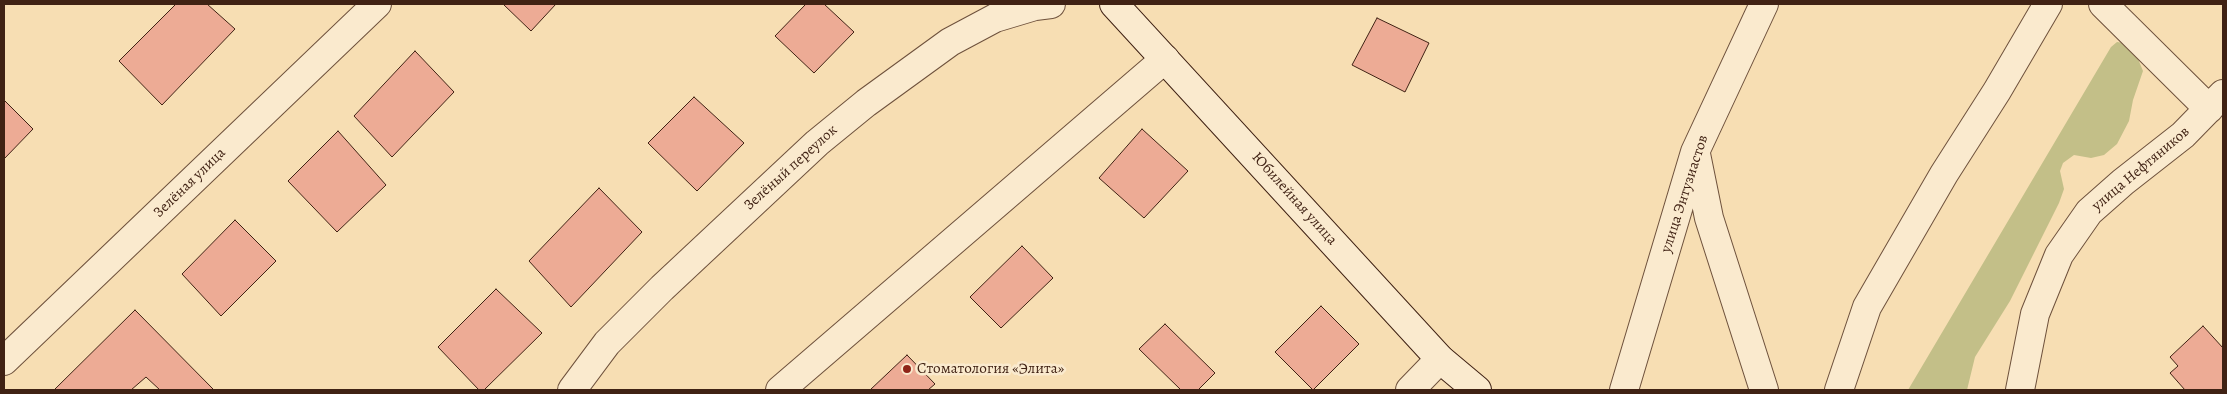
<!DOCTYPE html>
<html>
<head>
<meta charset="utf-8">
<style>
  body { margin:0 }
  #map { position:relative; width:2227px; height:394px; overflow:hidden; background:#f7deb3; font-family:Alegreya,serif }
  canvas { display:block }
  .frame { position:absolute; inset:0; border:5px solid #402214; pointer-events:none }
</style>
</head>
<body>
<div id="map">
<canvas width="2227" height="394"></canvas>
<div class="frame"></div>
</div>
<script>
const context = document.querySelector('canvas').getContext('2d');
context.lineJoin = 'round';
function fillPath(path, color) {
  context.fillStyle = color;
  context.fill(path, 'evenodd');
}
function poly(rows) {
  const path = new Path2D();
  for (const r of rows) {
    path.moveTo(r[0], r[1]);
    for (let i = 2; i < r.length; i += 2) path.lineTo(r[i], r[i + 1]);
  }
  return path;
}
function strokePath(path, color, width, dash) {
  context.strokeStyle = color;
  context.lineWidth = width;
  context.lineCap = dash ? 'butt' : 'round';
  context.setLineDash(dash || []);
  context.stroke(path);
}
function drawText(font, color, halo, rows, align = 'center') {
  context.font = font + ' Alegreya,serif';
  context.lineWidth = 5;
  context.setLineDash([]);
  context.textBaseline = 'middle';
  context.strokeStyle = halo;
  context.fillStyle = color;
  for (const [text, x, y, turn = 0] of rows) {
    context.save();
    context.translate(x, y);
    context.rotate((+turn || 0) * Math.PI / 180);
    context.textAlign = isNaN(turn) ? turn : align;
    if (halo) context.strokeText(text, 0, 0);
    context.fillText(text, 0, 0);
    context.restore();
  }
}
fillPath(poly([
  [2117,42,2125,43,2136,54,2143,71,2133,100,2129,121,2117,144,2104,155,2091,158,2074,155,2063,163,2060,171,2064,189,2059,203,2010,301,1975,357,1967,390,1908,390,2111,47]
]), '#c3bf88');
const building = poly([
  [176,4,207,4,235,29,162,105,119,61,176,4],
  [503,4,556,4,531,31,503,4],
  [806,4,824,4,854,32,814,73,775,36,806,4],
  [1377,18,1429,43,1405,92,1352,65,1377,18],
  [415,51,454,92,392,157,354,116,415,51],
  [694,97,744,143,697,191,648,143,694,97],
  [4,100,33,129,4,159,4,100],
  [1142,129,1188,171,1144,218,1099,178,1142,129],
  [338,131,386,185,337,232,288,181,338,131],
  [599,188,642,232,571,307,529,261,599,188],
  [235,220,276,261,221,316,182,274,235,220],
  [1022,246,1053,278,1001,328,970,297,1022,246],
  [496,289,542,333,484,390,479,390,438,347,496,289],
  [1321,306,1359,344,1313,390,1275,352,1321,306],
  [135,310,214,390,160,390,146,377,131,390,54,390,135,310],
  [1165,324,1215,373,1198,390,1181,390,1139,349,1165,324],
  [2203,326,2223,348,2223,390,2185,390,2170,373,2178,366,2170,357,2203,326],
  [907,355,935,384,928,390,870,390,907,355]
]);
fillPath(building, '#edab95');
strokePath(building, '#402214', 1);
const street = poly([
  [2103,4,2209,109],
  [1696,154,1709,218,1764,390],
  [4,361,377,4],
  [572,390,607,343,662,288,817,143,866,103,950,42,995,18,1035,6,1051,4],
  [780,390,1165,59],
  [1410,390,1440,359],
  [1624,390,1695,152,1764,4],
  [1839,390,1867,307,1944,174,1997,91,2048,4],
  [2020,390,2035,314,2059,255,2089,212,2123,182,2183,135,2223,94]
]);
const secondary = poly([
  [1114,4,1440,359,1477,390]
]);
strokePath(street, '#6e513c', 30);
strokePath(secondary, '#402214', 30);
strokePath(street, '#faeace', 28);
strokePath(secondary, '#faeace', 28);
for (const [x, y, r, color] of [
  [907,369,5,"#8f2418"]
]) {
  const dot = new Path2D();
  dot.arc(x, y, r, 0, 2 * Math.PI);
  context.fillStyle = color;
  context.fill(dot);
  strokePath(dot, '#faeace', 2);
}
drawText('15px', '#402214', '#faeace', [
  ["Зелёный переулок",791,168,-42],
  ["улица Нефтяников",2141,169,-40],
  ["Зелёная улица",190,183,-44],
  ["улица Энтузиастов",1685,194,-72],
  ["Юбилейная улица",1294,199,48]
]);
drawText('15px', '#402214', '#faeace', [
  ["Стоматология «Элита»",917,369]
], 'left');
</script>
</body>
</html>
